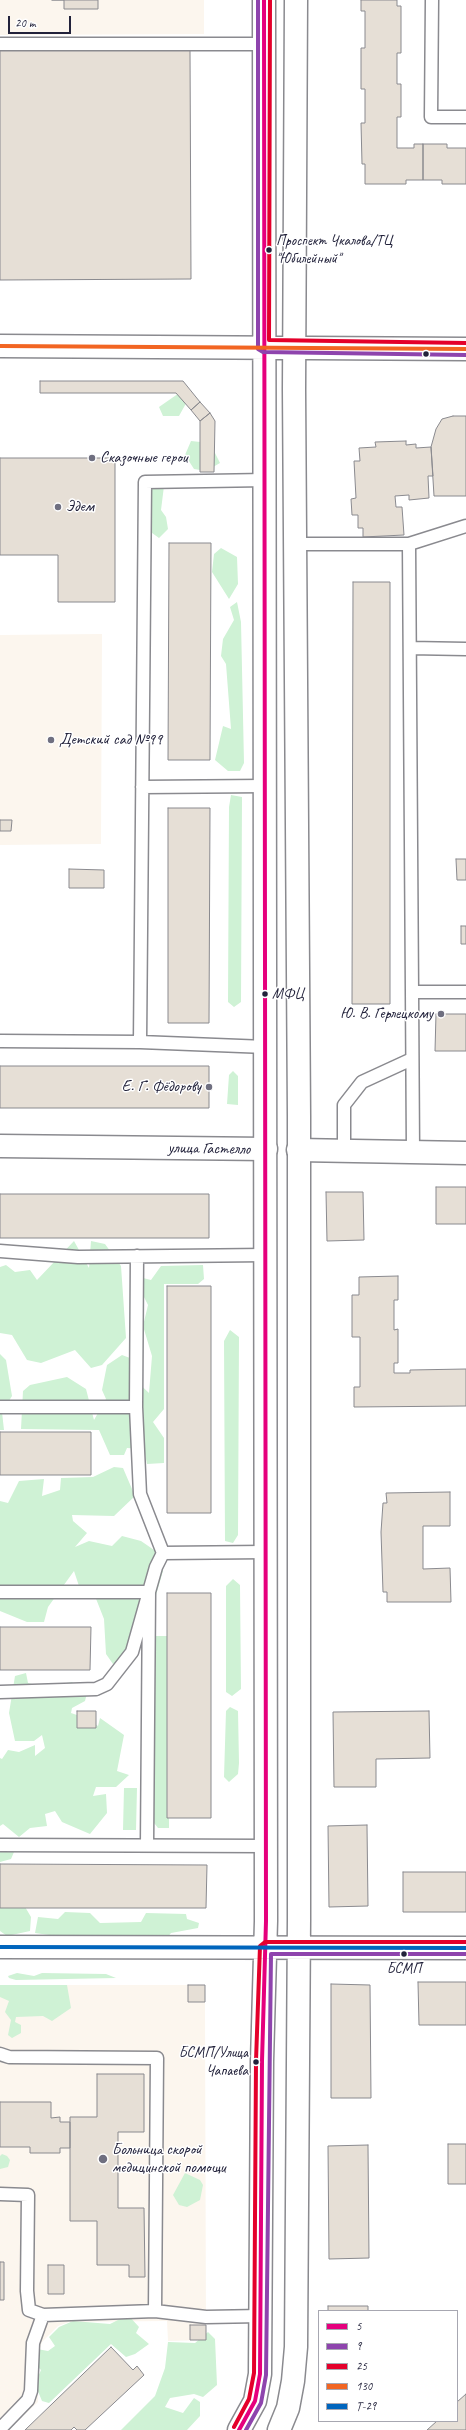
<!DOCTYPE html>
<html>
<head>
<meta charset="utf-8">
<style>
  body { margin:0 }
  #map { position:relative; width:466px; height:2430px; overflow:hidden; background:#fff; font-family:Caveat,sans-serif }
  canvas { display:block }
  .legend { position:absolute; left:318px; top:2310px; width:140px; height:112px; box-sizing:border-box; background:#fff; border:1px solid #a7a7b1; margin:0; padding:5px 7px; list-style:none; font-size:12px; color:#22223b }
  .legend li { display:flex; align-items:center; gap:8px; height:20px }
  .legend b { width:20px; border:1px solid #a7a7b1 }
  .scale { position:absolute; left:8px; top:16px; width:63px; height:18px; box-sizing:border-box; border:2px solid #22223b; border-top:0; padding-left:5px; font-size:12px; line-height:14px; white-space:nowrap; color:#22223b; -webkit-text-stroke:3px #fff; paint-order:stroke }
</style>
</head>
<body>
<div id="map">
<canvas width="466" height="2430"></canvas>
<ul class="legend">
<li><b style="height:5px;background:#e5007d"></b>5</li>
<li><b style="height:5px;background:#8e44ad"></b>9</li>
<li><b style="height:5px;background:#e4002b"></b>25</li>
<li><b style="height:5px;background:#f26522"></b>130</li>
<li><b style="height:5px;background:#0065bd"></b>Т-29</li>
</ul>
<div class="scale">20 m</div>
</div>
<script>
const context = document.querySelector('canvas').getContext('2d');
context.lineJoin = 'round';
function fillPath(path, color) {
  context.fillStyle = color;
  context.fill(path, 'evenodd');
}
function poly(rows) {
  const path = new Path2D();
  for (const r of rows) {
    path.moveTo(r[0], r[1]);
    for (let i = 2; i < r.length; i += 2) path.lineTo(r[i], r[i + 1]);
  }
  return path;
}
function strokePath(path, color, width, dash) {
  context.strokeStyle = color;
  context.lineWidth = width;
  context.lineCap = dash ? 'butt' : 'round';
  context.setLineDash(dash || []);
  context.stroke(path);
}
function drawText(font, color, halo, rows, align = 'center') {
  context.font = font + ' Caveat,sans-serif';
  context.lineWidth = 3;
  context.setLineDash([]);
  context.textBaseline = 'middle';
  context.strokeStyle = halo;
  context.fillStyle = color;
  for (const [text, x, y, turn = 0] of rows) {
    context.save();
    context.translate(x, y);
    context.rotate((+turn || 0) * Math.PI / 180);
    context.textAlign = isNaN(turn) ? turn : align;
    if (halo) context.strokeText(text, 0, 0);
    context.fillText(text, 0, 0);
    context.restore();
  }
}
fillPath(poly([
  [0,0,204,0,204,34,0,35],
  [102,634,101,844,0,845,0,635],
  [0,1985,188,1985,188,2002,205,2002,206,2340,168,2341,167,2321,69,2322,58,2326,42,2342,38,2354,38,2402,8,2430,0,2430]
]), '#fcf6ee');
fillPath(poly([
  [182,391,189,398,179,416,163,416,159,407],
  [191,441,210,443,220,463,206,471,194,469,185,455],
  [164,486,161,510,166,517,168,529,159,538,141,525,146,487],
  [221,548,237,557,238,584,229,599,212,572,214,554],
  [237,602,241,622,244,763,240,771,228,771,215,760,223,726,231,729,226,664,221,656,223,639,234,620,230,607],
  [231,795,242,797,241,1002,234,1007,228,1002,229,807],
  [233,1071,238,1076,238,1105,227,1104,229,1075],
  [74,1241,89,1268,91,1241,105,1244,121,1266,126,1338,102,1365,91,1368,75,1350,41,1363,27,1360,12,1335,0,1333,0,1267,6,1265,15,1272,30,1270,37,1280],
  [203,1265,204,1279,198,1284,164,1284,164,1409,153,1422,164,1438,164,1463,147,1464,144,1449,127,1448,124,1455,110,1455,99,1430,21,1429,23,1391,30,1385,67,1377,86,1389,94,1420,106,1399,102,1390,107,1365,122,1355,130,1358,132,1377,149,1393,152,1356,143,1326,148,1305,143,1295,130,1296,131,1275,151,1280,161,1266],
  [230,1330,239,1337,238,1535,233,1543,225,1541,224,1341],
  [0,1354,6,1360,12,1396,2,1412,4,1430,0,1430],
  [114,1467,123,1468,135,1496,114,1516,72,1515,73,1521,87,1533,75,1547,89,1541,112,1546,122,1536,141,1541,157,1552,163,1571,141,1647,135,1656,113,1664,106,1654,104,1619,91,1586,79,1586,74,1571,48,1607,44,1622,27,1622,0,1611,0,1501,8,1503,19,1481,44,1479,42,1496,60,1490,61,1478,93,1477],
  [233,1579,240,1585,241,1689,232,1696,226,1692,226,1586],
  [153,1636,167,1636,167,1817,169,1818,169,1828,158,1828,151,1819],
  [26,1673,28,1683,44,1687,72,1682,87,1693,85,1701,72,1708,71,1713,86,1718,98,1726,100,1718,124,1735,117,1771,129,1775,116,1787,96,1787,93,1796,106,1794,107,1813,90,1834,62,1822,55,1811,45,1814,47,1826,30,1828,19,1837,3,1824,0,1826,0,1758,2,1759,8,1750,19,1752,35,1745,35,1756,45,1748,42,1735,34,1741,15,1741,9,1713,15,1676],
  [230,1707,238,1711,239,1763,238,1774,229,1782,224,1777,226,1711],
  [124,1788,137,1788,136,1830,123,1830],
  [0,1843,7,1843,14,1852,11,1859,0,1862],
  [21,1900,31,1917,30,1931,7,1936,0,1931,0,1903],
  [65,1912,90,1913,100,1923,141,1922,146,1913,186,1914,187,1919,199,1923,198,1928,171,1933,167,1938,56,1936,35,1933,38,1917,58,1919],
  [17,1973,34,1976,42,1973,106,1974,116,1978,16,1980,9,1978,8,1976],
  [0,1985,67,1985,71,2008,52,2021,43,2016,16,2017,15,2022,21,2025,21,2033,12,2038,8,2035,11,2020,5,2012,9,2001,0,1997],
  [2,2154,7,2156,10,2160,8,2167,0,2169,0,2156],
  [185,2173,200,2180,203,2185,200,2200,187,2207,179,2205,173,2195],
  [128,2315,139,2327,136,2333,149,2344,135,2354,126,2357,111,2344,49,2403,42,2401,35,2384,41,2370,33,2362,37,2349,48,2351,55,2346,49,2337,59,2327,73,2321,110,2324],
  [208,2332,215,2339,217,2385,203,2397,194,2394,170,2398,165,2407,183,2413,194,2398,200,2402,200,2416,187,2430,121,2430,155,2396,165,2368,168,2342,195,2343]
]), '#cff2d5');
const building = poly([
  [52,0,98,0,98,9,64,9,64,0,52,0],
  [361,0,397,0,397,6,401,6,401,53,397,53,397,84,401,84,401,117,397,117,397,148,414,148,414,144,423,144,423,180,406,180,406,184,365,184,365,164,362,164,361,123,365,123,365,89,361,89,361,48,365,48,365,11,361,11,361,0],
  [0,50,190,50,191,279,0,280,0,50],
  [423,144,447,144,447,148,466,148,466,184,442,184,442,180,423,180,423,144],
  [40,381,183,381,200,402,191,410,176,393,40,393,40,381],
  [200,402,210,413,200,421,191,410,200,402],
  [210,413,215,421,214,472,200,472,200,421,210,413],
  [453,416,466,416,466,496,434,496,431,447,436,429,442,419,453,416],
  [406,441,406,445,416,444,416,448,431,447,433,476,428,476,429,498,409,500,409,495,395,496,396,507,402,507,404,535,363,537,363,528,358,528,358,515,352,515,351,499,356,498,354,461,360,461,359,448,376,447,375,442,406,441],
  [0,458,115,458,115,602,58,602,58,555,0,555,0,458],
  [169,543,211,543,210,760,168,760,169,543],
  [353,582,390,582,390,1004,352,1004,353,582],
  [168,808,210,808,209,1023,168,1023,168,808],
  [0,820,12,820,11,831,0,831,0,820],
  [456,859,466,859,466,880,457,880,456,859],
  [69,869,104,870,104,888,69,888,69,869],
  [461,926,466,926,466,944,461,944,461,926],
  [436,1014,466,1014,466,1051,435,1051,436,1014],
  [0,1066,209,1066,209,1108,0,1108,0,1066],
  [436,1187,466,1187,466,1224,436,1224,436,1187],
  [326,1192,363,1192,364,1240,327,1241,326,1192],
  [0,1194,209,1194,209,1238,0,1238,0,1194],
  [398,1276,398,1300,394,1300,394,1330,398,1329,398,1363,394,1363,394,1373,410,1373,410,1370,466,1369,466,1406,354,1407,354,1387,360,1387,360,1337,352,1337,352,1295,359,1295,359,1277,398,1276],
  [167,1286,211,1286,211,1513,167,1513,167,1286],
  [0,1432,91,1432,91,1475,0,1475,0,1432],
  [450,1492,450,1526,423,1526,423,1569,450,1568,451,1602,387,1602,387,1592,383,1592,381,1532,383,1503,387,1503,386,1493,450,1492],
  [167,1593,211,1593,211,1818,167,1818,167,1593],
  [0,1627,91,1627,90,1670,0,1670,0,1627],
  [77,1711,96,1711,96,1728,77,1728,77,1711],
  [429,1711,430,1758,376,1759,376,1787,334,1787,333,1712,429,1711],
  [367,1825,368,1906,329,1907,328,1826,367,1825],
  [0,1864,207,1865,206,1908,0,1908,0,1864],
  [403,1872,466,1872,466,1912,403,1912,403,1872],
  [418,1982,466,1982,466,2025,419,2025,418,1982],
  [331,1984,370,1985,371,2098,331,2098,331,1984],
  [188,1985,205,1985,205,2002,188,2002,188,1985],
  [97,2074,144,2074,144,2132,118,2132,118,2208,144,2208,145,2277,129,2277,129,2265,97,2265,97,2221,70,2221,70,2117,97,2117,97,2074],
  [0,2102,51,2102,51,2118,60,2117,60,2122,70,2122,70,2148,60,2148,60,2153,30,2153,30,2147,0,2147,0,2102],
  [448,2144,466,2144,466,2184,448,2184,448,2144],
  [368,2145,369,2258,329,2259,328,2146,368,2145],
  [0,2262,4,2262,4,2300,0,2300,0,2262],
  [48,2265,64,2265,64,2294,48,2294,48,2265],
  [328,2306,368,2306,368,2311,328,2311,328,2306],
  [190,2325,206,2325,206,2340,190,2340,190,2325],
  [111,2347,133,2370,137,2366,144,2375,85,2430,77,2430,74,2427,71,2430,25,2430,111,2347],
  [466,2394,466,2430,427,2430,437,2421,457,2421,457,2402,466,2394]
]);
fillPath(building, '#e6dfd6');
strokePath(building, '#8a8a8f', 1);
const lane = poly([
  [432,0,431,117,466,117],
  [0,44,263,44],
  [466,526,409,544,412,992,466,992],
  [294,544,409,544],
  [410,648,466,649],
  [142,787,266,786],
  [412,992,413,1152],
  [0,1041,140,1042,266,1047],
  [140,1042,145,482,266,480],
  [344,1151,344,1105,362,1082,412,1059],
  [0,1251,78,1257,266,1255],
  [137,1256,136,1407,140,1494,163,1553,265,1552],
  [0,1407,136,1407],
  [0,1592,149,1592,147,1845],
  [0,1692,96,1689,107,1684,132,1652,156,1567,163,1553],
  [0,1845,266,1846],
  [0,2054,9,2057,157,2058,155,2311],
  [0,2194,28,2195,27,2291,29,2310,43,2315,155,2311,206,2317,261,2316],
  [0,2429,28,2400,31,2391,33,2343,43,2315]
]);
const street = poly([
  [0,1146,266,1149],
  [298,1150,466,1153]
]);
const secondary = poly([
  [0,346,466,349],
  [0,1947,466,1948],
  [239,2430,255,2401,260,2374,262,2061,266,1921,264,0],
  [279,2430,288,2408,293,2381,296,2347,299,1919,299,1116,294,389,296,0]
]);
strokePath(lane, '#8a8a8f', 15);
strokePath(street, '#8a8a8f', 25);
strokePath(secondary, '#8a8a8f', 25);
strokePath(lane, '#fff', 12);
strokePath(street, '#fff', 22);
strokePath(secondary, '#fff', 22);
strokePath(poly([
  [239,2430,255,2401,260,2374,262,2061,266,1921,264,0]
]), '#e5007d', 4);
strokePath(poly([
  [258,0,258,349,263,352,466,355],
  [246,2430,261,2403,266,2375,271,1954,466,1954]
]), '#8e44ad', 4);
strokePath(poly([
  [270,0,269,340,466,343],
  [234,2427,249,2399,254,2373,256,2061,260,1946,265,1942,466,1942]
]), '#e4002b', 4);
strokePath(poly([
  [0,346,466,349]
]), '#f26522', 4);
strokePath(poly([
  [0,1947,466,1948]
]), '#0065bd', 4);
for (const [x, y, r, color] of [
  [269,250,3.5,"#22223b"],
  [426,354,3.5,"#22223b"],
  [92,458,4,"#6f6f80"],
  [58,507,4,"#6f6f80"],
  [51,740,4,"#6f6f80"],
  [265,994,3.5,"#22223b"],
  [441,1014,4,"#6f6f80"],
  [209,1087,4,"#6f6f80"],
  [404,1954,3.5,"#22223b"],
  [256,2062,3.5,"#22223b"],
  [103,2159,5,"#6f6f80"]
]) {
  const dot = new Path2D();
  dot.arc(x, y, r, 0, 2 * Math.PI);
  context.fillStyle = color;
  context.fill(dot);
  strokePath(dot, '#fff', 1.5);
}
drawText('15px', '#22223b', '#fff', [
  ["Проспект Чкалова/ТЦ",276,241],
  ["\"Юбилейный\"",276,259],
  ["МФЦ",272,994],
  ["БСМП",404,1969,"center"],
  ["БСМП/Улица",248,2053,"right"],
  ["Чапаева",248,2071,"right"]
], 'left');
drawText('16px', '#22223b', '#fff', [
  ["Сказочные герои",100,458],
  ["Эдем",66,507],
  ["Детский сад №99",59,740],
  ["Ю. В. Герлецкому",433,1014,"right"],
  ["Е. Г. Фёдорову",201,1087,"right"],
  ["Больница скорой",112,2150],
  ["медицинской помощи",112,2168]
], 'left');
drawText('16px', '#22223b', '#fff', [
  ["улица Гастелло",209,1149,1]
]);
</script>
</body>
</html>
